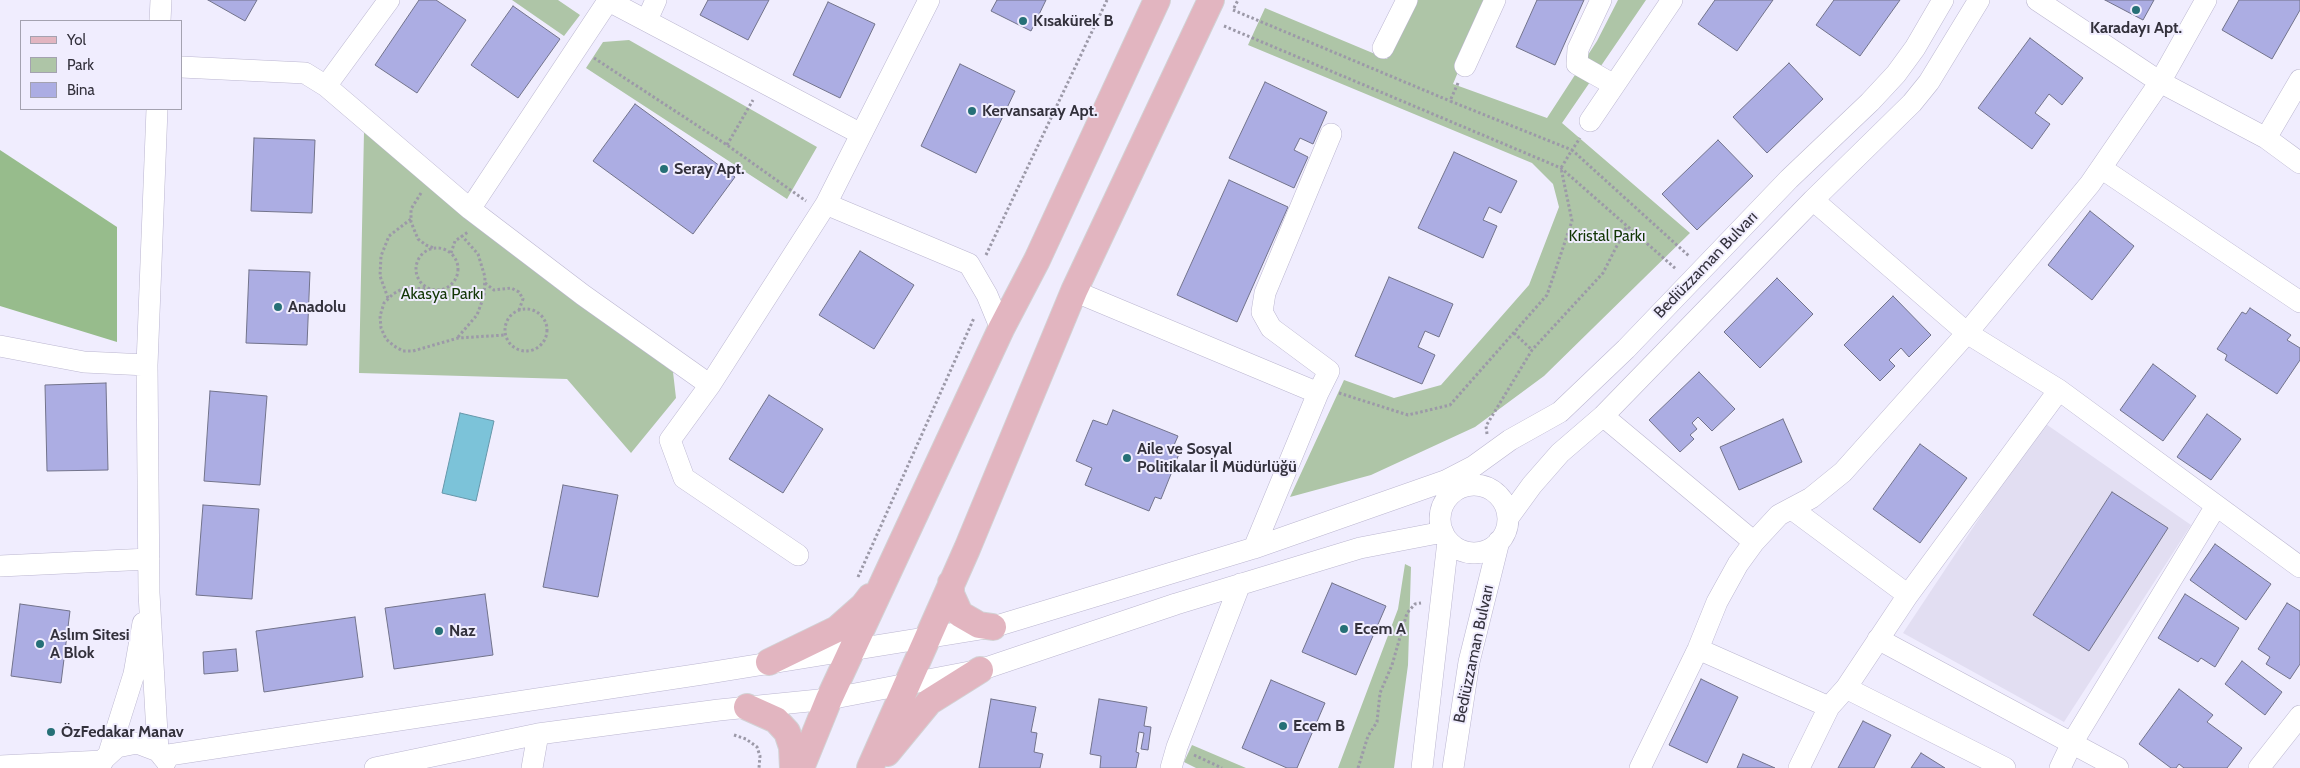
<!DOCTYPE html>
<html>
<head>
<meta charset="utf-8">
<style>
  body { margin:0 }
  #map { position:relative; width:2300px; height:768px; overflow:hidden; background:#f0edfe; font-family:Cabin,sans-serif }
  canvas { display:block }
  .legend { position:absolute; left:20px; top:20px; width:162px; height:90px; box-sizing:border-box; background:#f0edfe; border:1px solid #a4a2b0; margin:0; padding:6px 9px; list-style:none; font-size:15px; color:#33313c }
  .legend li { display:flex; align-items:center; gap:10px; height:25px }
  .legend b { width:25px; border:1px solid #a4a2b0 }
</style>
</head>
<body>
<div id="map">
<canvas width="2300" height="768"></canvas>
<ul class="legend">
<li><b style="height:6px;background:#e2b5c0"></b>Yol</li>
<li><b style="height:14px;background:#aec5a7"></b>Park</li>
<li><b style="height:14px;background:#acade3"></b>Bina</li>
</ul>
</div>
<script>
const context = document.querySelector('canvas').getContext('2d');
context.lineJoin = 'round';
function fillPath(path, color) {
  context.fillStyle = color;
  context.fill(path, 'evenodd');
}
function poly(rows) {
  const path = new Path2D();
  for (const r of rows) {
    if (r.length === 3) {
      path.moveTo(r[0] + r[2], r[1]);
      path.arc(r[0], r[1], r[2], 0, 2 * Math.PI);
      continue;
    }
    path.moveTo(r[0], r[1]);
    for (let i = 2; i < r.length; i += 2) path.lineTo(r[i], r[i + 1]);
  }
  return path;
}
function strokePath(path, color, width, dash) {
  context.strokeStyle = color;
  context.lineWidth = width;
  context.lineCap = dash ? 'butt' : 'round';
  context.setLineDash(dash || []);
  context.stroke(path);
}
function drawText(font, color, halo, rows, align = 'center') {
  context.font = font + ' Cabin,sans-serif';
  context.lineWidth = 4;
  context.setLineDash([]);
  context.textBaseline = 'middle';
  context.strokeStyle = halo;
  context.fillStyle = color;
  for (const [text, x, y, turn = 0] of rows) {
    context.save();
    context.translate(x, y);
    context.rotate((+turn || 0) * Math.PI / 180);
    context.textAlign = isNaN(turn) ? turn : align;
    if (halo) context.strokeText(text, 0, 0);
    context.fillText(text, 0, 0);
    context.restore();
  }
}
fillPath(poly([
  [2043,422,2191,525,2064,722,1903,633]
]), '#e2def2');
fillPath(poly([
  [512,0,558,0,580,15,564,36],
  [1416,0,1488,0,1453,84,1547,118,1597,41,1618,0,1646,0,1562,123,1690,233,1544,376,1475,427,1371,475,1290,497,1344,380,1394,398,1441,385,1529,285,1559,207,1553,184,1532,163,1248,45,1265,8,1387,59],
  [629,40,817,147,787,199,586,68,603,42],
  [364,132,673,372,676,398,631,453,567,379,359,373],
  [1405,564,1411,567,1408,665,1394,768,1338,768,1398,609],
  [1192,745,1246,768,1196,768,1184,762]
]), '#aec5a7');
fillPath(poly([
  [0,150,117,227,117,342,0,306]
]), '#97bc8c');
const water = poly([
  [460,413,494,421,476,501,442,493,460,413]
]);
fillPath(water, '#7cc3d9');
strokePath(water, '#6697aa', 1);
const building = poly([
  [208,0,257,0,245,21,208,0],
  [419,0,436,0,466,20,417,93,375,65,419,0],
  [708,0,769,0,748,40,700,15,708,0],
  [997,0,1046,0,1031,31,991,11,997,0],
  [1537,0,1584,0,1555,65,1516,47,1537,0],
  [1715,0,1773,0,1737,51,1698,24,1715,0],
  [1834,0,1900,0,1860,56,1816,25,1834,0],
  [2105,0,2154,0,2143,20,2105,0],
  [2239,0,2300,0,2300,10,2272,59,2222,30,2239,0],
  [828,2,875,24,840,98,793,75,828,2],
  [513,6,560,39,518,98,471,65,513,6],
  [2030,38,2083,78,2062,105,2049,94,2035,113,2050,124,2032,149,1978,108,2030,38],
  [1789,63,1823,99,1767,153,1733,117,1789,63],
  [960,64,1015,91,976,173,921,146,960,64],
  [1265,82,1327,112,1313,144,1300,138,1294,150,1308,157,1294,188,1229,158,1265,82],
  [635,104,735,177,693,234,593,161,635,104],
  [254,138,315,140,312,213,251,211,254,138],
  [1718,140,1753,176,1697,230,1662,194,1718,140],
  [1454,152,1517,181,1501,213,1489,207,1483,220,1497,226,1483,258,1418,228,1454,152],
  [1229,180,1288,207,1237,322,1177,295,1229,180],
  [2090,211,2134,246,2092,300,2048,265,2090,211],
  [860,251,914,285,874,349,819,315,860,251],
  [249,270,310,272,307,345,246,343,249,270],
  [1389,277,1453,304,1439,337,1425,331,1418,347,1435,355,1422,384,1355,356,1389,277],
  [1777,278,1813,314,1760,368,1724,332,1777,278],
  [1893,296,1931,335,1909,357,1901,348,1889,360,1895,366,1880,381,1844,345,1893,296],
  [2250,308,2291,335,2287,340,2300,348,2300,360,2277,394,2225,360,2227,355,2217,349,2242,312,2246,314,2250,308],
  [2153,364,2196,396,2163,441,2120,410,2153,364],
  [1699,372,1735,409,1712,431,1698,417,1692,423,1697,429,1690,435,1694,439,1680,452,1649,420,1699,372],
  [106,383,108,470,47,471,45,385,106,383],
  [210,391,267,396,260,485,204,481,210,391],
  [769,395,823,429,783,493,729,459,769,395],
  [1113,410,1178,436,1171,452,1179,454,1161,499,1155,497,1149,511,1085,485,1092,468,1076,461,1093,420,1107,425,1113,410],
  [2207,414,2241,439,2211,480,2177,457,2207,414],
  [1783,419,1802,462,1739,490,1720,447,1783,419],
  [1920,444,1967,478,1920,543,1873,509,1920,444],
  [563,485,618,495,598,597,543,587,563,485],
  [2112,492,2168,528,2089,651,2033,615,2112,492],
  [203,505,259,509,252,599,196,595,203,505],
  [2215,544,2271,584,2246,620,2190,580,2215,544],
  [1332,583,1386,606,1356,675,1302,652,1332,583],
  [485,594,493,655,394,669,385,608,485,594],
  [2185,594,2239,628,2215,667,2201,658,2198,662,2158,638,2185,594],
  [2287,603,2300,611,2300,664,2290,679,2266,664,2270,657,2258,649,2287,603],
  [20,604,70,611,61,683,11,676,20,604],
  [355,617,363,677,264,692,256,631,355,617],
  [236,649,238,671,204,674,203,652,236,649],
  [2242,661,2282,692,2265,715,2225,684,2242,661],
  [1701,679,1738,697,1707,763,1669,745,1701,679],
  [1271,680,1325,703,1297,768,1287,768,1242,748,1271,680],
  [2179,689,2213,715,2207,722,2242,748,2227,768,2184,768,2179,764,2176,768,2171,768,2139,744,2179,689],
  [991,699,1036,707,1031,732,1037,733,1034,752,1043,754,1040,768,979,768,991,699],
  [1099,699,1147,707,1144,726,1151,727,1148,750,1141,749,1144,733,1139,732,1136,752,1139,753,1136,768,1100,768,1101,756,1090,754,1099,699],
  [1863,721,1891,735,1874,768,1838,768,1863,721],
  [1921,753,1945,768,1911,768,1921,753],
  [1743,754,1775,768,1737,768,1743,754]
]);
fillPath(building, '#acade3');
strokePath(building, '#72738b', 1);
const minor = poly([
  [607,0,861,134],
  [1601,0,1578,49,1577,64,1614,85],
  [2037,0,2160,82,2266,138,2300,163],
  [647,20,656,0],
  [160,21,161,0],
  [1383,48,1407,0],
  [1465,66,1495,0],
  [181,67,305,73,326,86,470,209,583,295,710,385],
  [326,86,389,0],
  [157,109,147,365,149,593,158,751],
  [1590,121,1672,0],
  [2266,138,2300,80],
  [2101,168,2300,302],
  [1813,200,1967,333,2059,390,2300,567],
  [826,204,969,264,987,295,1001,329],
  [470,209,608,1],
  [1074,291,1318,393,1254,548],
  [0,346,84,362,147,365],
  [1318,393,1329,371,1271,328,1262,312,1265,293,1331,134],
  [1603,416,1754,542],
  [1474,519,34],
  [1792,509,1908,595],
  [1508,518,1532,485,1560,453,1603,416,1813,200,1912,103,1929,82,1979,0],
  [798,555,684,478,670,440,710,385,826,204,929,0],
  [0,566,149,559],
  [1878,639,2118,768],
  [1698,649,1829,707],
  [1846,688,2005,768],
  [109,753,134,674,143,623],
  [162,756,702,674,993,627,1254,548,1445,481,1474,466,1510,440,1560,412,1626,349,1789,179,1870,102,1896,74,1915,48,1943,0],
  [105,758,117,747,137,743,158,751,166,761],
  [0,766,103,761],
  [375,768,538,734,719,710,829,699,980,670,1176,604,1360,548,1443,532],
  [532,768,538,734],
  [1171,768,1177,747,1240,584],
  [1422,768,1448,541],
  [1453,768,1469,662,1499,541],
  [1640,768,1698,649,1717,602,1738,564,1754,542,1779,515,1811,498,1843,472,1967,333,2090,184,2160,82,2206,0],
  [1799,768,1829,707,1846,688,1908,595,2059,390],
  [2060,768,2072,743,2216,506],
  [2259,768,2300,716]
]);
const major = poly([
  [951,583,951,594,960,614,979,625,993,627],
  [769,662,837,629,863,606,870,597],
  [747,707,776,720,787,732,792,747,793,768],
  [887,753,929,702,980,670],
  [801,768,829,699,1001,329,1037,260,1157,0],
  [870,768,967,549,1074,291,1211,0]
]);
strokePath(minor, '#bbb6d0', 22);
strokePath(major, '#d2d2d4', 28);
strokePath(poly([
  [1234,8,1238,0],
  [1233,10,1450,101],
  [1224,26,1561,168,1676,269],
  [594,58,727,145,806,201],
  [1458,83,1450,101,1572,150,1580,138],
  [727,145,753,100],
  [421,193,411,209,411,222,418,239,426,245,434,248],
  [437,269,21],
  [451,253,455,241,468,232],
  [986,255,1107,0],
  [485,283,494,290,511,288,519,292,523,299,519,310],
  [430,289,404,288,393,294,384,303,380,316,381,328,386,339,394,346,403,351,413,351,458,338,505,335],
  [388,298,380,276,381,256,389,236,411,219],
  [526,330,21],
  [1514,333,1532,350],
  [458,337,477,315,484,296,485,277,478,254,461,235],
  [1339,393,1408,415,1450,405,1547,295,1572,221,1561,168,1572,150,1689,256],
  [1487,434,1486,426,1532,350,1603,273,1627,226],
  [858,577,974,318],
  [734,735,746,739,757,747,760,756,759,768],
  [1194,755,1222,768],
  [1358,768,1368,736,1377,722,1380,693,1392,665,1407,613,1415,604,1421,603]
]), '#9c99a8', 3, [2.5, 2.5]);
strokePath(minor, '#fff', 21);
strokePath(major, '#e2b5c0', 26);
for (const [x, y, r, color] of [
  [2136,10,5,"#267077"],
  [1023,21,5,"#267077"],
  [972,111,5,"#267077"],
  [664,169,5,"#267077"],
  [278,307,5,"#267077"],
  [1127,458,5,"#267077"],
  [1344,629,5,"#267077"],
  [439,631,5,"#267077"],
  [40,644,5,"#267077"],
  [1283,726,5,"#267077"],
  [51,732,5,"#267077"]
]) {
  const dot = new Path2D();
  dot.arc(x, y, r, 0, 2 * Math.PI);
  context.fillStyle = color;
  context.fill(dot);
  strokePath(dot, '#f0edfe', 2);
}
drawText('bold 16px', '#33313c', '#f0edfe', [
  ["Kısakürek B",1033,21],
  ["Karadayı Apt.",2136,28,"center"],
  ["Kervansaray Apt.",982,111],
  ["Seray Apt.",674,169],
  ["Anadolu",288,307],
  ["Aile ve Sosyal",1137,449],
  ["Politikalar İl Müdürlüğü",1137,467],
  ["Ecem A",1354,629],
  ["Naz",449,631],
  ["Aslım Sitesi",50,635],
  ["A Blok",50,653],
  ["Ecem B",1293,726],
  ["ÖzFedakar Manav",61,732]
], 'left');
drawText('16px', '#123605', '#f0edfe', [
  ["Kristal Parkı",1607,236],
  ["Akasya Parkı",442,294]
]);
drawText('16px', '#33313c', '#f0edfe', [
  ["Bediüzzaman Bulvarı",1706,265,-46],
  ["Bediüzzaman Bulvarı",1474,654,-78]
]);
</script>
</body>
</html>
